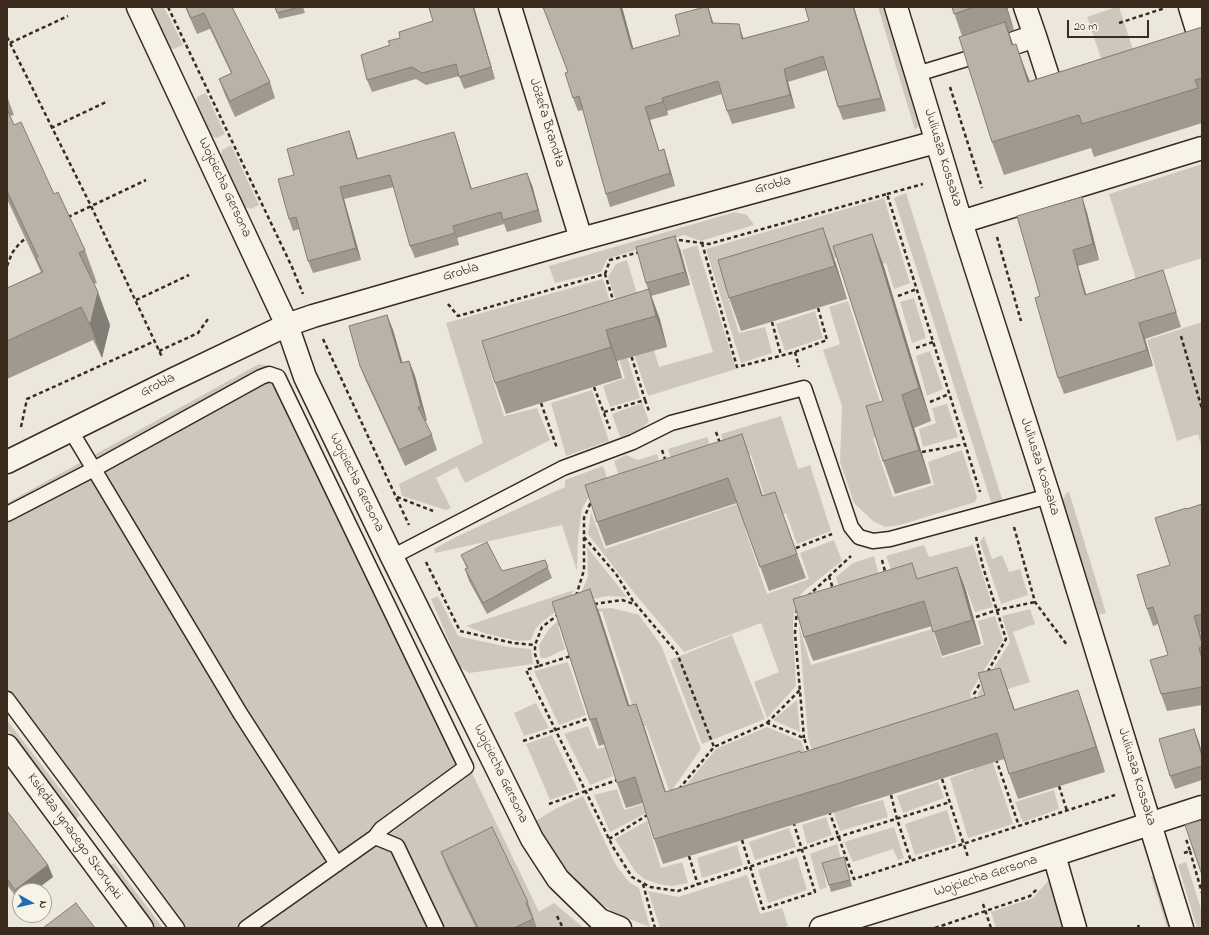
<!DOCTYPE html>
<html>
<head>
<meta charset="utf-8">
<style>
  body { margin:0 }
  #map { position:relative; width:1209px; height:935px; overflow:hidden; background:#ece7dc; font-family:"Indie Flower",sans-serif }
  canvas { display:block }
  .frame { position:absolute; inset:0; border:8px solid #3b2a1e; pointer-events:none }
  .north { position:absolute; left:12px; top:883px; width:40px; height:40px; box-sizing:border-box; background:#f7f3e8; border:1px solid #aca397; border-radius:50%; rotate:98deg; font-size:11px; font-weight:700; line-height:16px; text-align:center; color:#3b2a1e }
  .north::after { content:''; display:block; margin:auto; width:14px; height:18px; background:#1f6fb2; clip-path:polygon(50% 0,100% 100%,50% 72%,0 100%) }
  .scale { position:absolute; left:1067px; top:20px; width:82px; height:18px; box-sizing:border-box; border:2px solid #3b2a1e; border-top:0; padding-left:5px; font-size:12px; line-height:14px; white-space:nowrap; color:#3b2a1e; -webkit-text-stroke:3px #f7f3e8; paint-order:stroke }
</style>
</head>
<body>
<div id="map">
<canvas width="1209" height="935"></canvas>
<div class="frame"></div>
<div class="north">N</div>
<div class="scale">20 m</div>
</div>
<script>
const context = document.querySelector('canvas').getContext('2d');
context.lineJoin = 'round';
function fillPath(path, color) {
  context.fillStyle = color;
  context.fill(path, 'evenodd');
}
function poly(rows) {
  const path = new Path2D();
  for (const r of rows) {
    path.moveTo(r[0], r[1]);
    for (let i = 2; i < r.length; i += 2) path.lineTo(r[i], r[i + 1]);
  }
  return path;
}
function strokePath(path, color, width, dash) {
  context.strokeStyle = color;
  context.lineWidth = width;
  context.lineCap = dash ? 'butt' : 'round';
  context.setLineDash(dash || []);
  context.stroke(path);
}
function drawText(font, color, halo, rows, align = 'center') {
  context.font = font + ' "Indie Flower",sans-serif';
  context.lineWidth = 3;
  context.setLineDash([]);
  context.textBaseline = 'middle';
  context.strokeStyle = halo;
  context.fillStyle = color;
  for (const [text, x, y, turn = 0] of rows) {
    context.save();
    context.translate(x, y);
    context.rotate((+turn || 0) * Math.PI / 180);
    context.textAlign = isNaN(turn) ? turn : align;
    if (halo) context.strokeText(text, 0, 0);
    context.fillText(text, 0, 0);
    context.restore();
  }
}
fillPath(poly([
  [151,7,164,7,183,45,174,49,168,47,150,10],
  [878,7,886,7,920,124,915,130],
  [1116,7,1119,7,1137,62,1106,73,1087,17],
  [206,93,225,134,217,138,211,136,195,103,197,97],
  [231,145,259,205,251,209,245,207,221,156,222,150],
  [1202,164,1202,258,1136,279,1109,194],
  [906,193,1003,502,992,505,894,198],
  [884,198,910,283,894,289,886,263,844,276,838,257,726,291,739,333,765,327,772,353,741,363,706,249],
  [735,212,747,215,754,225,701,241,684,235,607,259,601,272,555,283,549,266],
  [697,245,736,369,648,396,608,277,616,264,627,260,659,367,713,352,682,250],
  [603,279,640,398,610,407,603,386,625,378,611,333,490,371,504,416,537,408,550,440,465,483,457,467,436,478,451,508,446,510,402,496,399,484,483,443,446,323],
  [914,298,926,338,912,343,900,302],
  [848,301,890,433,873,438,893,497,934,485,928,462,962,450,977,497,975,502,900,525,885,527,873,521,854,503,840,462,842,406,823,350,840,344,829,307],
  [815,311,823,338,785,351,776,324],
  [1202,322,1202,449,1198,434,1177,441,1147,340],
  [930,351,943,389,927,396,916,356],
  [259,364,277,368,539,912,554,903,584,928,173,928,7,706,7,503],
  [592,390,609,441,566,456,551,403],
  [642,403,649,421,640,430,620,437,612,414],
  [947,404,958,437,923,447,919,429,936,423,932,408],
  [781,416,798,469,810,465,831,531,797,544,786,513,745,529,767,594,809,579,800,553,834,540,842,561,804,591,796,601,793,624,796,686,767,718,754,682,779,672,761,623,684,652,635,594,588,534,591,512,605,549,764,495,751,455,729,460,721,434],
  [707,437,718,466,677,480,668,449],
  [657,454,665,484,626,497,614,461,626,455,638,460],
  [603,466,607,478,587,500,582,509,578,538,577,571,562,525,435,553,434,549,458,536,565,487,565,480],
  [1069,492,1106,613,1099,615,1063,500,1066,493],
  [984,536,992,559,1002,555,1009,572,1020,569,1028,595,1001,604,980,542],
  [924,545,929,557,973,545,993,607,975,612,966,588,929,599,899,591,886,556],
  [587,547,627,597,607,596,575,603,582,591,588,576],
  [874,556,884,595,845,608,836,577,853,563],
  [574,590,563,607,543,621,536,628,531,640,518,641,487,634,466,626],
  [438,596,458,636,508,647,531,649,533,664,469,673,460,667,431,599],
  [612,608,639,615,661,645,701,749,670,793,646,726,639,727,602,611,558,626,565,649,546,658,541,658,540,655,539,645,549,629,560,619,589,609],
  [1030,609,1035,624,1013,632,1030,682,979,698,978,693,1010,642,1002,616],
  [995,616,1003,640,970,693,1013,824,968,838,950,778,973,770,960,728,839,766,852,808,883,800,888,817,840,831,808,738,799,626,811,665,932,629,942,658,984,645,978,621],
  [732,635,765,719,702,744,670,660],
  [568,662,586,715,559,725,534,671],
  [797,700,800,732,773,720],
  [536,703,549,728,524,736,514,713],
  [7,720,80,815,75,820,7,729],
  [588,726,597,749,605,747,613,776,590,785,564,734],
  [767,727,801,741,813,774,648,824,661,868,682,862,688,883,672,886,659,884,644,879,635,871,615,839,654,817,673,801,716,749],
  [552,735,578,790,550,800,526,744],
  [938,782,944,798,903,813,897,796],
  [617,789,624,810,668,797,652,810,610,832,594,795],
  [1054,790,1059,809,1023,822,1015,802],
  [583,796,616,865,629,882,639,888,650,927,616,914,586,893,563,871,536,830,537,820,557,808],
  [947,810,957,842,915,855,905,824],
  [826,817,832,835,807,844,802,825],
  [894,827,904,858,898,860,893,849,853,862,844,842],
  [789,828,796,847,755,860,749,842],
  [837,844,842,863,823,869,827,887,820,890,810,854],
  [737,845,743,865,702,878,697,858],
  [797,857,807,890,768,903,758,870],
  [1186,862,1202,912,1202,928,1197,928,1178,865],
  [114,863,163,928,154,928,108,867],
  [747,875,760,914,782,908,788,926,781,928,660,928,648,891,678,897],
  [1151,876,1156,876,1175,928,1167,928],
  [1048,881,1061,914,1063,928,996,928,991,912,1033,898]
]), '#cec8bc');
const service = poly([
  [917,74,973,57],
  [71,431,240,713,337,864],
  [7,514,94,469,261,377,269,374,278,377,466,767,381,829,375,837],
  [392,557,563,468,633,442,671,423,804,388,851,527,859,537,873,541,890,539,1049,496],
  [7,699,177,928],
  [246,928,375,837,397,846,436,928]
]);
const minor = poly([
  [138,7,287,325,305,377,392,557,532,839,558,879,600,920,620,928],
  [510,7,581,239],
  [896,7,961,222,1049,496,1182,928],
  [1025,7,1035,36],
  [1190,7,1202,46],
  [985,53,1035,36,1052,89],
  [961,222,1202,148],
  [7,462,174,379,287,325,313,316,581,239,936,142],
  [1054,855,1075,928],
  [821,928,976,880,1202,807]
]);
const tertiary = poly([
  [7,746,142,928]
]);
strokePath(service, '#3b2a1e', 17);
strokePath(minor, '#3b2a1e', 25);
strokePath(tertiary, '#3b2a1e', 25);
strokePath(poly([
  [168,7,292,267,303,294],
  [1119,23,1165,8],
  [7,37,91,206,162,357],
  [10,43,68,16],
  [950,87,982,188],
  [51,128,108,101],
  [887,194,923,184],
  [68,217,146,180],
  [997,237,1021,321],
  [679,240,709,244,887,194,980,492],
  [702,243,737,367,795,352,827,340,818,308],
  [7,266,12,253,19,244,28,236],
  [605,274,610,260,640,252],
  [898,296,917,289],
  [136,300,189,275],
  [448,304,458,316,605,274,614,303],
  [772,322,781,355],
  [1181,336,1202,409],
  [323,339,409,525],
  [916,348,933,342],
  [159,351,198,333,208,319],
  [795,352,799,367],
  [594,387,610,429],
  [645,400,649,411],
  [930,402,949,394],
  [541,403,557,448],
  [604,412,645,400,631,355],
  [21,427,27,399,155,341],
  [716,432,720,443],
  [662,450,666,462],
  [922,452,965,444],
  [397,497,433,511],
  [1014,527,1035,602,1067,645],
  [584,537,616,574,633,601,677,653,714,747],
  [976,537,983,567,1006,639,987,673],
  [796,548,832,534],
  [882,560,886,575],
  [426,562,460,631,513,643,535,645],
  [829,576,833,589],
  [576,596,584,570,584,518,590,504,593,500],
  [808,596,851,556],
  [594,604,622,600,637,605],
  [797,609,795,633,804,738],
  [559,614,542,627,535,645,535,654,539,666,526,670,613,847,632,877,650,887,678,891,838,837,950,802],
  [976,617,997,610,1035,602],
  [539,666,571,656],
  [976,701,974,694,982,680],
  [767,723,800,690],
  [523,741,590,718],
  [996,759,1019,826],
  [942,779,968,857],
  [1059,786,1067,811],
  [679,789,714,747,767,723,804,738,809,753],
  [891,795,897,819,911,861],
  [549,804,617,780],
  [829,811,854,879,1115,795],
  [609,839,649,814],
  [742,840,763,909,815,892,794,824],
  [1190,851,1202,893],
  [1184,853,1190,851,1186,839],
  [689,856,698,885],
  [643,884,655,928],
  [983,904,991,928],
  [557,916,563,928],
  [1138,925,1139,928],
  [935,928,1030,896,1038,888]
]), '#3b2a1e', 2.5, [4, 3]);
strokePath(service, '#f7f3e8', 14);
strokePath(minor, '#f7f3e8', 22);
strokePath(tertiary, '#f7f3e8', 22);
fillPath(poly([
  [185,7,232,7,270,82,275,98,235,117,225,95,219,79,231,73,210,29,197,34],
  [275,7,303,7,305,13,279,19],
  [474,7,495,79,464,89,459,76,426,85,416,79,372,92,367,80,390,45,400,38,433,21],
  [543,7,622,7,633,49,680,35,708,7,713,23,744,38,809,21,805,7,854,7,886,111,843,120,838,107,827,70,788,82,795,108,732,124,727,111,722,94,667,111,668,115,650,120,659,151,664,149,668,162,675,186,610,207,606,194,583,110,578,111,573,98,568,72],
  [952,7,1007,7,1014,30,1009,32,1013,45,1030,81,1202,27,1202,123,1094,157,1091,148,1004,175,992,142,962,36],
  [7,96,14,115,10,116,14,125,54,194,85,250,97,283,94,284,110,325,102,358,93,340,7,379,7,288,41,272,7,199],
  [349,131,353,142,358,159,458,144,472,189,532,185,542,222,507,232,504,224,457,238,459,245,415,258,410,246,394,187,344,199,361,260,313,273,308,261,299,229,293,231,289,219,294,175],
  [1082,197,1087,213,1099,260,1078,266,1086,295,1163,270,1168,286,1181,327,1145,339,1153,366,1064,394,1058,378,1040,296],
  [872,234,884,267,931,421,914,428,931,483,895,494,883,461,883,401],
  [680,249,690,285,651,296,660,320,667,347,617,361,622,378,506,414,495,383,648,289,646,283],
  [835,261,847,299,741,331,729,298],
  [387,315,393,330,402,363,409,361,415,376,427,421,425,421,432,435,437,450,405,466,366,381,360,366],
  [750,458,763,496,775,492,806,578,769,591,737,503,606,546,597,522],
  [1202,504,1202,632,1200,633,1202,639,1202,705,1167,711,1161,694,1168,655,1158,624,1153,626,1147,609,1170,565,1187,509],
  [461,555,502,571,545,560,552,578,487,614,469,581,465,569,467,569],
  [957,567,966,591,981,644,942,656,932,626,813,661,804,637,918,578],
  [590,589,600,615,629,706,636,704,645,729,666,792,801,753,985,695,1000,668,1015,710,1087,716,1105,772,1018,799,1009,774,1004,759,855,806,663,864,654,839,643,803,626,808,617,783,605,744,599,746,590,720],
  [1194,729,1202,753,1202,780,1175,789,1170,776],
  [7,811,48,865,53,877,20,902,7,885],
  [441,852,528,902,537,928,476,928,447,868],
  [844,857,852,886,831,892,829,885]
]), '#a09990');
fillPath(poly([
  [473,7,474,7,495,79,491,67],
  [620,7,622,7,637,62,632,49],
  [708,7,712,19,717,36,712,23],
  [853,7,854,7,886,111,881,98],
  [1006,7,1007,7,1014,30],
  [1005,22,1017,55,1012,45],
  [739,24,743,37,747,52,742,39],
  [1016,44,1028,77,1040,115,1028,82],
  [784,69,788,82,795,108,790,95],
  [662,98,667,111,668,115,663,102],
  [645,107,650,120,663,164,659,151],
  [349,131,353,142,361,171,357,159],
  [454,132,458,144,475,201,471,189],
  [664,149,668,162,675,186,670,173],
  [527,173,532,185,542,222,538,210],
  [340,187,344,199,361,260,356,248],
  [1082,197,1087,213,1099,260,1093,244],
  [453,226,457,238,459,245,455,233],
  [823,228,835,261,847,299,835,266],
  [872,234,884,267,931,421,919,388],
  [675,236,680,249,690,285,685,272],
  [1073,250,1078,266,1091,311,1085,295],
  [649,289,660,320,667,347,656,316],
  [98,292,110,325,102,358,90,325],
  [387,315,393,330,407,378,401,363],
  [1139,323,1145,339,1153,366,1147,350],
  [606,330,617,361,622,378,611,347],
  [409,361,415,376,427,421,421,406],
  [902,395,914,428,931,483,919,450],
  [742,434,771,521,762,496],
  [957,567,966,591,981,644,972,620],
  [590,589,600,615,638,732,628,706],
  [1194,616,1200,633,1202,639,1202,643],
  [1000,668,1009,693,1023,735,1014,710],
  [1078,690,1087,716,1105,772,1096,747],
  [636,704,645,729,674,818,665,792],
  [1194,729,1199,742,1202,753,1202,756],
  [48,865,53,877,34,891,20,891,20,902,15,890]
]), '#827d75');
const building = poly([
  [186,7,232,7,270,82,230,101,219,79,232,73,204,13,191,18,186,7],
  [275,7,299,7,277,13,275,7],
  [430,7,473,7,491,67,459,77,456,64,422,73,412,67,367,80,361,55,390,45,388,41,400,38,399,32,433,21,429,8,430,7],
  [543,7,620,7,632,49,680,35,675,15,705,7,708,7,712,23,739,24,742,39,809,21,805,7,853,7,881,98,838,107,823,56,784,69,790,95,727,111,718,81,662,98,663,102,645,107,659,151,664,149,670,173,606,194,579,96,573,98,565,73,568,72,543,7],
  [952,7,974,7,954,14,952,7],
  [1005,22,1012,45,1016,44,1028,82,1202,27,1202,78,1195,80,1198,88,1082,124,1079,115,992,142,959,37,1005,22],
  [7,109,14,125,21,122,54,194,58,192,85,250,79,253,98,292,90,325,81,307,7,341,7,288,43,272,36,258,38,257,7,191,7,109],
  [349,131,357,159,454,132,471,189,527,173,538,210,503,220,501,212,453,226,455,233,410,246,390,175,340,187,356,248,308,261,296,217,289,219,278,179,294,175,287,149,349,131],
  [1082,197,1093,244,1073,250,1085,295,1163,270,1176,312,1139,323,1147,350,1058,378,1035,298,1040,296,1017,216,1082,197],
  [823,228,835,266,729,298,718,260,823,228],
  [872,234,919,388,902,395,919,450,883,461,866,406,883,401,833,246,872,234],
  [675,236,685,272,646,283,636,247,675,236],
  [649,289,656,316,606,330,611,347,495,383,482,341,649,289],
  [387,315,401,363,409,361,421,406,418,407,432,435,399,450,360,366,349,326,387,315],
  [742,434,762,496,775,492,797,554,760,567,728,478,597,522,585,485,742,434],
  [1202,504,1202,614,1194,616,1202,643,1202,647,1199,648,1202,659,1202,687,1161,694,1150,660,1168,655,1153,607,1147,609,1137,575,1170,565,1155,518,1186,508,1187,509,1202,504],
  [487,542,502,571,545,560,548,567,483,603,465,569,468,568,461,555,487,542],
  [912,563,917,579,957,567,972,620,933,632,924,601,804,637,793,599,912,563],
  [590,589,628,706,636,704,665,792,800,751,801,753,985,695,978,673,1000,668,1014,710,1078,690,1096,747,1009,774,997,733,846,781,654,839,635,777,617,783,596,718,590,720,552,602,590,589],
  [1194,729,1202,756,1202,766,1170,776,1159,739,1194,729],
  [7,811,48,865,15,890,7,879,7,811],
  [1202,820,1202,875,1185,825,1202,820],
  [492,827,528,902,526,903,533,919,514,928,478,928,441,852,492,827],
  [844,857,850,880,829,885,822,863,844,857],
  [76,903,95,928,43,928,76,903]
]);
fillPath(building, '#bab2a7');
strokePath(building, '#827d75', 1);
drawText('14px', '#3b2a1e', '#f7f3e8', [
  ["Józefa Brandta",546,123,73],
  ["Juliusza Kossaka",942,158,73],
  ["Grobla",773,186,-15],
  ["Wojciecha Gersona",224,188,65],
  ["Grobla",461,273,-16],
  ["Grobla",158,386,-27],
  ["Juliusza Kossaka",1039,467,72],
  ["Wojciecha Gersona",356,483,64],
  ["Wojciecha Gersona",500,774,64],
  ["Juliusza Kossaka",1136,777,73],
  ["Księdza Ignacego Skorupki",74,837,54],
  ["Wojciecha Gersona",986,877,-18]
]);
</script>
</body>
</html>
